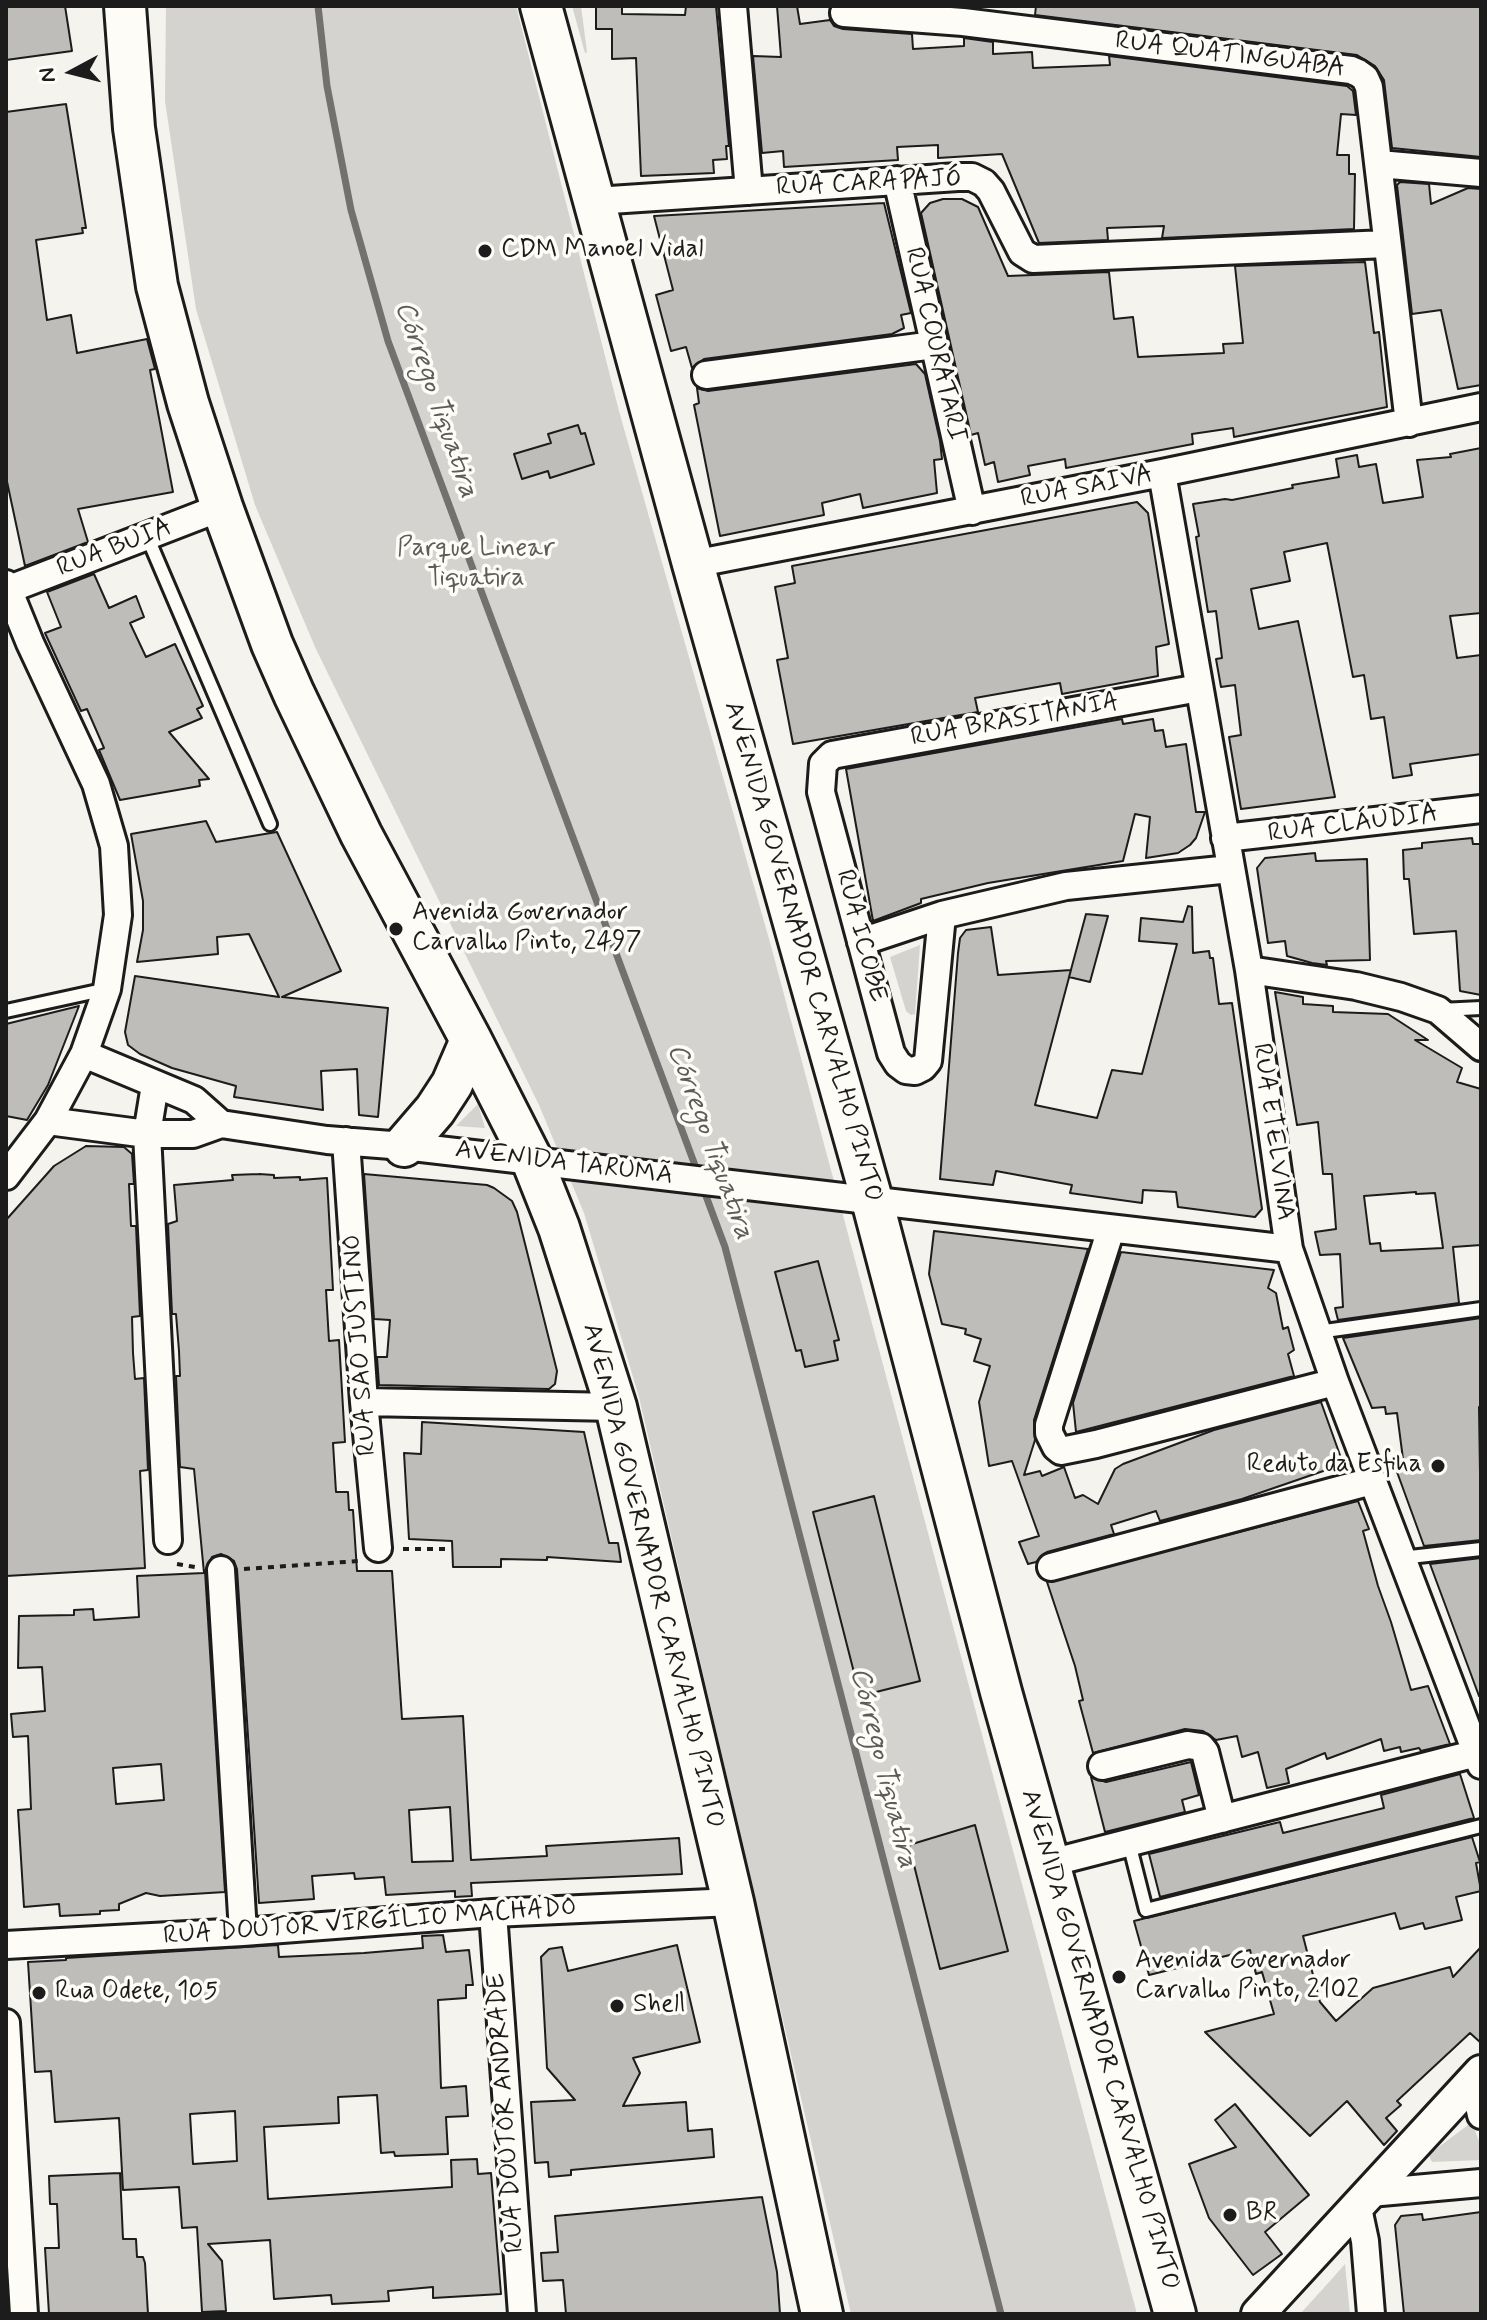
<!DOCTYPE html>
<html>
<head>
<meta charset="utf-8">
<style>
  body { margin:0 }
  #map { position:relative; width:1487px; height:2320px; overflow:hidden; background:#f4f3ee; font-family:Mynerve,sans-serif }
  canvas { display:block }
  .frame { position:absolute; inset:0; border:8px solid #1c1c1c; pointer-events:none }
  .north { position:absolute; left:32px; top:32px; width:80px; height:80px; -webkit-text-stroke:6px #fdfcf7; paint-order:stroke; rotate:263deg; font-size:22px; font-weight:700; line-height:32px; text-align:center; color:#1c1c1c }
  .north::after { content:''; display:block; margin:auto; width:28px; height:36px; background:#1c1c1c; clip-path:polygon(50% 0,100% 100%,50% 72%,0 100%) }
</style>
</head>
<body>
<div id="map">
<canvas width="1487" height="2320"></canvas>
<div class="frame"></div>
<div class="north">N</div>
</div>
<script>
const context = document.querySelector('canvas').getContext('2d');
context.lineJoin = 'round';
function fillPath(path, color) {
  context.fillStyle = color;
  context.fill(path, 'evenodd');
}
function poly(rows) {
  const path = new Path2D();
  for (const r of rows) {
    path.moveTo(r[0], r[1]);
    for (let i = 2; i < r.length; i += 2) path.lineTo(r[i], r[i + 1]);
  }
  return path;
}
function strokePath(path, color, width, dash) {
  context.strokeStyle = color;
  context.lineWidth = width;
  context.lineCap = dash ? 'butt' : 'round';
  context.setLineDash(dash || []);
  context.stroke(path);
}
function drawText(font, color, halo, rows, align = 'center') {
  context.font = font + ' Mynerve,sans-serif';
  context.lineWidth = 7;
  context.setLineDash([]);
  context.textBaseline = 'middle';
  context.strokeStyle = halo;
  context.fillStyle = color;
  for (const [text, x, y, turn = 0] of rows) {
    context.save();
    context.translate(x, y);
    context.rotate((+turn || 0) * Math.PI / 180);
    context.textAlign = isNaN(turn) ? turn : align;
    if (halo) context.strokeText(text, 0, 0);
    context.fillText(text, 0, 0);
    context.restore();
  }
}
fillPath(poly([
  [166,6,516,6,619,411,771,946,1137,2314,851,2314,639,1397,584,1213,539,1105,315,647,255,505,196,309,165,101],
  [572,6,581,6,587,52,585,53],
  [920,945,915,1014,911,1015,906,1011,890,957],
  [478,1104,485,1128,456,1126],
  [1472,2122,1481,2147,1481,2160,1432,2162,1429,2156,1432,2152],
  [1345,2264,1350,2314,1300,2314,1330,2281]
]), '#d4d3cf');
strokePath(poly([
  [318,6,327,86,351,210,388,341,699,1176],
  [703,1188,725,1247,1001,2314]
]), '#72716f', 7);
const building = poly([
  [6,6,65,6,72,51,6,60,6,6],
  [596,6,622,6,622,14,685,15,686,6,716,6,729,146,726,146,727,159,713,160,714,173,641,176,636,58,612,59,612,29,596,29,596,6],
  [777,6,797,6,800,24,830,20,834,26,843,29,912,34,913,49,964,46,964,38,993,42,993,54,1032,52,1033,68,1110,65,1109,56,1347,86,1353,91,1356,115,1341,114,1337,155,1349,155,1349,174,1355,174,1354,229,1162,238,1164,226,1107,228,1108,240,1039,243,1002,154,938,158,938,145,897,147,898,160,784,167,783,151,762,153,753,56,781,57,777,6],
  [1036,6,1481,6,1481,157,1392,148,1384,80,1375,66,1357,55,1035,15,1036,6],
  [66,104,86,228,82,228,83,233,36,240,47,320,71,315,77,353,147,339,155,369,150,370,173,492,78,509,88,542,25,566,6,477,6,112,66,104],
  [1400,182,1429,184,1431,204,1468,188,1481,189,1481,385,1458,389,1441,310,1412,314,1397,185,1400,182],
  [943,199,962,199,978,207,1008,276,1109,272,1114,319,1133,317,1138,357,1224,353,1223,344,1243,343,1235,266,1365,262,1374,333,1379,332,1387,407,1234,437,1233,428,1192,434,1193,444,1066,468,1065,459,1028,466,1030,475,998,482,994,462,985,465,978,433,971,435,921,213,930,203,943,199],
  [884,203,911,313,901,315,904,328,892,334,704,359,692,368,686,347,671,351,656,295,673,290,654,216,884,203],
  [916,364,925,374,940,441,942,459,934,460,937,493,863,508,860,494,822,503,824,515,720,536,694,405,699,403,697,388,708,391,916,364],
  [578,425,581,434,585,433,594,464,550,478,548,471,522,479,514,454,551,443,548,434,578,425],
  [1481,448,1481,613,1450,616,1457,658,1481,655,1481,754,1410,764,1412,775,1393,778,1384,717,1371,719,1364,675,1353,677,1327,543,1284,552,1290,581,1251,589,1259,629,1298,621,1335,797,1241,809,1229,737,1241,735,1235,685,1221,687,1216,659,1222,658,1216,611,1208,612,1196,537,1199,536,1193,504,1225,499,1232,500,1293,488,1292,485,1339,477,1336,459,1357,455,1359,467,1376,464,1383,503,1423,497,1417,460,1451,457,1450,454,1481,448],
  [1137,502,1148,513,1169,644,1156,647,1158,676,1062,694,1060,683,975,698,978,712,793,744,777,660,788,658,775,587,795,583,792,566,1137,502],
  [94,574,109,608,136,596,144,617,130,623,146,657,175,644,203,706,197,709,202,718,169,732,209,779,199,780,200,786,120,800,99,750,104,748,87,709,81,711,45,633,61,627,47,592,94,574],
  [1122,719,1123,724,1153,719,1155,731,1163,730,1166,747,1186,744,1196,812,1205,812,1196,838,1190,845,1178,853,1146,858,1150,817,1135,814,1123,861,988,883,921,899,921,903,873,921,846,769,1122,719],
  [206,821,216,842,277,832,341,971,282,997,388,1008,378,1117,359,1115,357,1069,321,1071,323,1110,234,1097,236,1086,172,1068,140,1054,128,1045,125,1032,135,976,279,997,249,934,217,937,218,954,137,962,143,930,143,901,131,834,206,821],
  [1472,838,1473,844,1481,844,1481,995,1460,991,1456,931,1414,934,1409,879,1404,879,1403,850,1422,848,1422,843,1472,838],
  [1315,853,1316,861,1367,859,1370,960,1326,961,1327,965,1312,963,1287,956,1285,941,1268,943,1257,868,1265,858,1315,853],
  [1188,906,1192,907,1193,953,1209,951,1210,958,1213,958,1219,1004,1232,1003,1262,1209,1255,1217,1178,1207,1176,1192,1143,1190,1142,1203,1070,1193,1072,1185,996,1171,993,1185,940,1179,958,953,960,938,966,930,991,927,998,975,1071,970,1035,1105,1097,1118,1112,1070,1142,1074,1177,944,1139,941,1141,918,1183,922,1188,906],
  [1086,914,1108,916,1090,982,1069,977,1086,914],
  [1275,992,1303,997,1303,1004,1333,1006,1333,1012,1388,1014,1428,1040,1415,1040,1462,1068,1457,1082,1481,1089,1481,1245,1453,1247,1459,1303,1338,1320,1335,1308,1343,1307,1340,1254,1320,1255,1315,1232,1336,1229,1332,1174,1323,1174,1318,1122,1297,1125,1275,992],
  [1416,1192,1416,1194,1435,1193,1443,1248,1381,1251,1380,1243,1370,1244,1364,1196,1416,1192],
  [79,1006,48,1085,27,1120,6,1116,6,1024,79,1006],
  [86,1146,124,1147,132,1154,134,1184,129,1184,131,1226,136,1226,140,1316,132,1317,133,1353,135,1379,144,1378,148,1470,140,1471,145,1568,6,1576,6,1220,54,1166,86,1146],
  [259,1174,274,1175,274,1178,300,1177,300,1180,327,1178,333,1290,326,1290,329,1341,339,1340,345,1442,333,1443,336,1492,348,1492,349,1510,353,1510,357,1571,392,1571,402,1719,463,1716,471,1860,547,1856,546,1846,679,1838,682,1874,471,1883,472,1896,455,1897,455,1891,386,1895,384,1877,355,1879,354,1873,312,1876,314,1899,259,1903,237,1569,234,1561,221,1554,212,1557,205,1571,225,1892,160,1896,146,1893,119,1904,119,1910,100,1911,100,1914,60,1916,59,1904,24,1907,18,1810,31,1809,28,1736,13,1737,11,1714,45,1711,42,1667,18,1668,19,1616,74,1615,74,1610,93,1609,94,1620,139,1617,137,1576,204,1573,194,1469,180,1467,176,1376,180,1376,179,1351,176,1314,172,1314,168,1224,177,1221,174,1185,233,1180,232,1175,259,1174],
  [161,1764,164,1800,116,1804,113,1768,161,1764],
  [450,1807,453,1861,412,1862,409,1810,450,1807],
  [364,1174,487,1185,494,1188,512,1201,517,1212,557,1371,555,1384,549,1389,379,1385,377,1357,387,1357,390,1320,374,1319,364,1174],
  [934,1231,1088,1249,1034,1420,1035,1440,1024,1475,1040,1471,1042,1476,1064,1467,1075,1498,1083,1495,1098,1504,1115,1469,1123,1464,1214,1430,1321,1402,1341,1458,1330,1462,1332,1468,1242,1499,1160,1521,1156,1511,1111,1525,1114,1534,1047,1552,1036,1562,1028,1564,1019,1542,1039,1536,1012,1461,989,1466,979,1402,990,1366,974,1361,981,1339,965,1334,966,1329,942,1324,929,1274,934,1231],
  [1121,1252,1274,1270,1268,1288,1276,1293,1283,1329,1288,1327,1294,1350,1288,1354,1294,1376,1076,1432,1073,1403,1121,1252],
  [818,1261,839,1340,834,1341,838,1360,805,1367,801,1350,796,1351,775,1272,818,1261],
  [1481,1318,1481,1407,1479,1407,1481,1540,1424,1546,1393,1461,1403,1459,1397,1413,1386,1414,1385,1407,1372,1408,1343,1338,1481,1318],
  [422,1422,584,1432,609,1543,618,1543,621,1562,547,1557,547,1560,501,1559,501,1567,453,1567,452,1541,409,1539,404,1453,421,1454,422,1422],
  [874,1496,920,1681,860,1696,813,1512,874,1496],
  [1358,1501,1369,1529,1363,1531,1378,1586,1391,1622,1411,1690,1428,1686,1450,1744,1421,1751,1419,1748,1401,1752,1400,1747,1384,1751,1381,1739,1327,1759,1325,1753,1286,1769,1289,1783,1267,1788,1258,1752,1242,1757,1237,1736,1216,1740,1203,1731,1185,1729,1093,1753,1079,1701,1083,1700,1075,1666,1047,1582,1358,1501],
  [1481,1558,1481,1695,1479,1696,1430,1564,1481,1558],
  [1191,1762,1199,1795,1182,1800,1185,1812,1105,1832,1091,1777,1106,1782,1191,1762],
  [1460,1774,1474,1818,1160,1897,1149,1854,1280,1822,1283,1833,1384,1808,1381,1795,1460,1774],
  [975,1825,1008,1951,940,1969,909,1845,975,1825],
  [1472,1837,1480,1862,1476,1863,1481,1891,1456,1897,1462,1920,1425,1929,1423,1923,1400,1929,1395,1913,1303,1936,1320,2002,1336,2021,1373,1988,1450,1967,1453,1977,1481,1947,1481,2043,1470,2033,1397,2101,1401,2105,1386,2118,1397,2131,1384,2145,1347,2101,1310,2136,1205,2032,1274,2014,1262,1972,1256,1974,1250,1950,1149,1975,1134,1921,1472,1837],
  [443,1935,446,1952,469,1950,473,1985,466,1985,466,1998,438,2000,441,2088,466,2086,468,2116,446,2117,448,2154,395,2156,394,2152,381,2153,377,2095,338,2097,339,2123,264,2127,268,2199,452,2187,451,2160,477,2159,478,2174,491,2173,501,2294,433,2298,433,2287,388,2291,389,2301,332,2304,331,2295,274,2299,270,2240,208,2244,222,2261,226,2311,202,2312,197,2227,182,2228,179,2187,123,2190,119,2118,55,2122,51,2071,35,2072,28,1962,66,1960,66,1958,278,1945,279,1957,364,1953,423,1948,422,1936,443,1935],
  [235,2111,237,2161,193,2164,190,2114,235,2111],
  [677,1945,700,2042,633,2058,640,2073,623,2106,686,2102,688,2131,712,2129,714,2157,571,2170,571,2175,549,2177,548,2162,535,2163,531,2102,575,2100,547,2068,541,1957,549,1949,562,1947,568,1971,677,1945],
  [1235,2104,1309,2195,1265,2232,1282,2254,1253,2275,1209,2218,1189,2164,1236,2147,1215,2120,1235,2104],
  [120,2173,123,2239,136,2239,137,2257,143,2257,145,2263,148,2314,49,2314,45,2248,59,2248,57,2204,50,2204,49,2176,120,2173],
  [762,2197,777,2272,780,2314,566,2314,563,2280,543,2281,541,2253,558,2252,555,2216,762,2197],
  [1481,2212,1481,2314,1404,2314,1395,2225,1401,2216,1422,2214,1423,2220,1481,2212]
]);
fillPath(building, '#bebdba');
strokePath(building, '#1c1c1c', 2);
const service = poly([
  [147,536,270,824],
  [1440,1010,1481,1008],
  [6,1011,107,989],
  [1318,1332,1481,1309],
  [1401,1558,1481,1549],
  [1129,1843,1146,1910,1481,1826]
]);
const minor = poly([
  [733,6,749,191],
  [844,13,963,22,1351,70,1358,73,1365,78,1369,87,1409,423],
  [1379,164,1481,173],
  [897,180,972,511],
  [595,201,958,177,972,177,984,183,991,191,1022,252,1033,259,1387,244],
  [706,375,934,345],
  [1162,473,1249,970,1289,1249,1335,1382,1481,1765],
  [693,564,1162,473,1481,407],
  [6,584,30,643,96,784,114,846,118,915,107,989,84,1054,48,1121,6,1176],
  [7,590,222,507],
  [1225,838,1481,809],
  [942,915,928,1061,923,1067,915,1071,906,1070,898,1064,891,1053,821,792,823,764,832,755,1199,688],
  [861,942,942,915,1066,886,1230,869],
  [1249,970,1356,986,1401,997,1438,1010,1481,1047],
  [84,1054,194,1100,221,1124],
  [155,1085,147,1134,168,1540],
  [48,1121,147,1134,193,1134,221,1124,327,1140,404,1146,1289,1249],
  [346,1141,364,1402,378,1548],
  [1111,1229,1049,1425,1049,1433,1056,1447,1061,1451,1096,1444,1335,1382],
  [364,1402,616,1407],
  [1051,1567,1372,1481],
  [221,1570,243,1932],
  [1102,1766,1188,1745,1201,1747,1205,1752,1222,1819],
  [1050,1863,1477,1753],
  [493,1913,522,2314],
  [6,1945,243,1932,493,1913,733,1902],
  [6,2023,24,2314],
  [1479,2073,1477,2097,1481,2115],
  [1370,2193,1481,2183],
  [1358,2208,1365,2241,1371,2314]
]);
const tertiary = poly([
  [1258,2314,1481,2072]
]);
const primary = poly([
  [125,6,134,128,157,286,188,403,222,507,272,644,294,694,361,834,471,1040,532,1160,559,1228,616,1407,733,1902,822,2314],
  [541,6,693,564,872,1200,1001,1692,1175,2314],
  [404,1146,435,1110,452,1084,471,1040]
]);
strokePath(service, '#1c1c1c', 18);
strokePath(minor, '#1c1c1c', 32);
strokePath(tertiary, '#1c1c1c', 38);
strokePath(primary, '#1c1c1c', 46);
strokePath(poly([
  [403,1549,445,1549],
  [177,1564,200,1568],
  [244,1569,359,1561]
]), '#1c1c1c', 4, [6, 6]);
strokePath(service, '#fdfcf7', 12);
strokePath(minor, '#fdfcf7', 26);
strokePath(tertiary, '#fdfcf7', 32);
strokePath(primary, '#fdfcf7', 40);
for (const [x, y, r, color] of [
  [485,251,8,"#1c1c1c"],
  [396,929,8,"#1c1c1c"],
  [1438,1466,8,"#1c1c1c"],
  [1119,1977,8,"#1c1c1c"],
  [39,1993,8,"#1c1c1c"],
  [617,2006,8,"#1c1c1c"],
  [1230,2215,8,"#1c1c1c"]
]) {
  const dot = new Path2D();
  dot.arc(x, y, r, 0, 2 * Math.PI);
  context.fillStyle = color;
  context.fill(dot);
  strokePath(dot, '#fdfcf7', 3);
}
drawText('26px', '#1c1c1c', '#fdfcf7', [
  ["RUA QUATINGUABA",1230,56,7],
  ["RUA CARAPAJÓ",869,184,-3],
  ["RUA COURATARI",934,345,77],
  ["RUA SAIVA",1087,488,-11],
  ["RUA BUIA",115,549,-21],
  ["RUA BRASITANIA",1015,721,-10],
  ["RUA CLÁUDIA",1353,825,-7],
  ["RUA ICOBE",860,936,75],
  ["AVENIDA GOVERNADOR CARVALHO PINTO",802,952,74],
  ["RUA ETELVINA",1272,1132,82],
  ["AVENIDA TARUMÃ",564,1164,7],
  ["RUA SÃO JUSTINO",361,1345,-94],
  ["AVENIDA GOVERNADOR CARVALHO PINTO",652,1576,76],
  ["RUA DOUTOR VIRGÍLIO MACHADO",370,1923,-4],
  ["AVENIDA GOVERNADOR CARVALHO PINTO",1099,2040,74],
  ["RUA DOUTOR ANDRADE",507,2113,-94]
]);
drawText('26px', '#1c1c1c', '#fdfcf7', [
  ["CDM Manoel Vidal",501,251],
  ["Avenida Governador",412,914],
  ["Carvalho Pinto, 2497",412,944],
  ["Reduto da Esfiha",1422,1466,"right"],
  ["Avenida Governador",1135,1962],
  ["Carvalho Pinto, 2102",1135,1992],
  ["Rua Odete, 105",55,1993],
  ["Shell",633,2006],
  ["BR",1246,2215]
], 'left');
drawText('26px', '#5c5c5b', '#fdfcf7', [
  ["Parque Linear",476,550],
  ["Tiquatira",476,580]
]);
drawText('italic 28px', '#5c5c5a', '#fdfcf7', [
  ["Córrego Tiquatira",435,400,71],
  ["Córrego Tiquatira",709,1142,70],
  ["Córrego Tiquatira",882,1768,76]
]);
</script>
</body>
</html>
